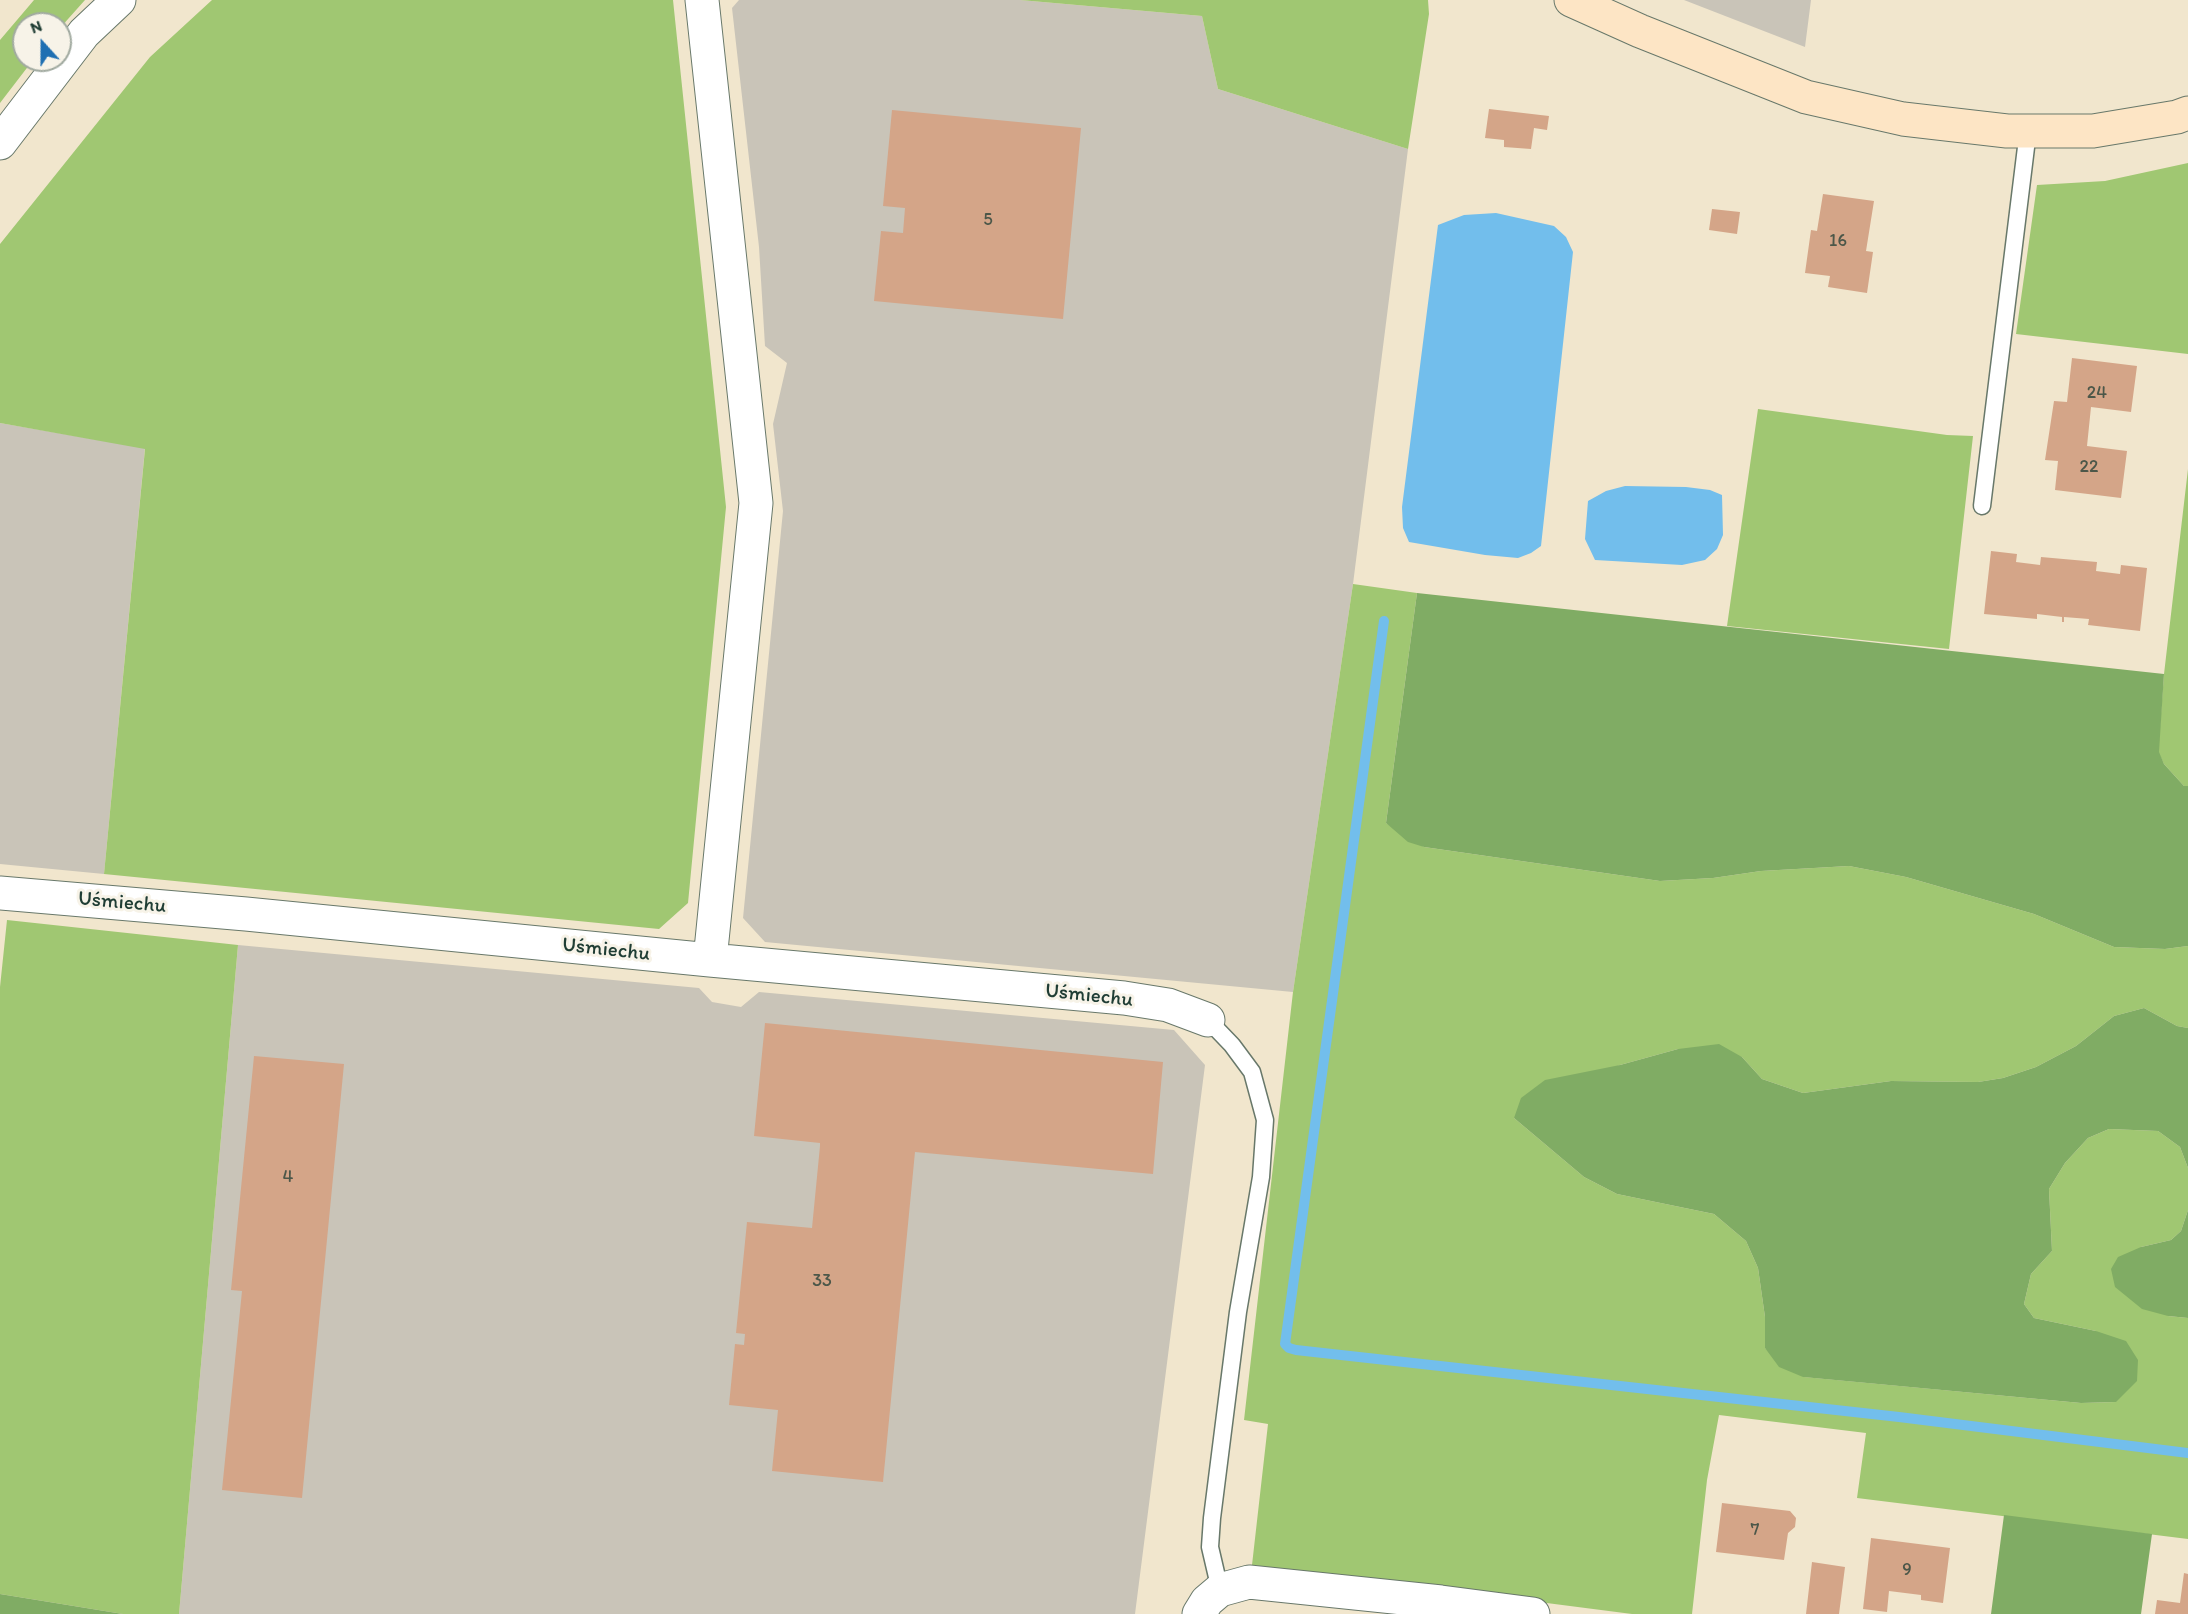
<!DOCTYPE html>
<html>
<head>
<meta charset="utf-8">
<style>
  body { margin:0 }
  #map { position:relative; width:2188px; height:1614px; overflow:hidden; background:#f1e6cd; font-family:Itim,sans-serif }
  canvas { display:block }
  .north { position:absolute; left:12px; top:12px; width:60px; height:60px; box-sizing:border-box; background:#f7f3e8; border:2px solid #a1aaa0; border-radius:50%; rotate:339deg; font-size:16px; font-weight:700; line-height:24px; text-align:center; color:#1f3d34 }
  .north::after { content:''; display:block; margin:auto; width:21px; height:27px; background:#1f6fb2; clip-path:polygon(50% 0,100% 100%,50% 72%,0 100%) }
</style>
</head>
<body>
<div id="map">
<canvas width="2188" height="1614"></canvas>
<div class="north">N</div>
</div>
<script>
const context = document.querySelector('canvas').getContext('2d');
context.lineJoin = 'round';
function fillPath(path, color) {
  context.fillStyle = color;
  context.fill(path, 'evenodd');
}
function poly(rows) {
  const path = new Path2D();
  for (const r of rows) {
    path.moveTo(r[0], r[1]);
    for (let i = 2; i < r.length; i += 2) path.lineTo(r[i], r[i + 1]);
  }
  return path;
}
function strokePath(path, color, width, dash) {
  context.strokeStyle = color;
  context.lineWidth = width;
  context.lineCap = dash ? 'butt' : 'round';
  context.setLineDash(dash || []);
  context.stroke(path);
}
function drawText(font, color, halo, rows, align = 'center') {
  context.font = font + ' Itim,sans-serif';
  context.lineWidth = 6;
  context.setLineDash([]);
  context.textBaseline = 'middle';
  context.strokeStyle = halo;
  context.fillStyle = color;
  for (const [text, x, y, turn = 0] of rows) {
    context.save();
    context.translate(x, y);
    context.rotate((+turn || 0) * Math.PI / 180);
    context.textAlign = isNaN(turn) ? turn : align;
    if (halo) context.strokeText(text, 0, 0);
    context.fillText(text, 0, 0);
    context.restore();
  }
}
fillPath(poly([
  [739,0,1020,0,1202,16,1218,89,1408,149,1353,584,1293,992,765,942,743,918,783,511,773,424,787,363,765,346,759,247,732,8],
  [1684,0,1811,0,1805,47],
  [0,423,145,448,104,874,0,864],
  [238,945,699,988,712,1002,741,1007,759,992,1174,1030,1205,1065,1135,1614,179,1614]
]), '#c9c4b8');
fillPath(poly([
  [34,0,85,0,60,28,60,24,24,24,24,60,33,60,0,103,0,40],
  [212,0,673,0,726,507,688,903,659,929,104,874,145,449,0,423,0,244,150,57],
  [1020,0,1428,0,1429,14,1408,149,1218,89,1202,16],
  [2188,163,2188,354,2016,334,2037,185,2105,181],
  [1758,409,1947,435,1973,436,1949,649,1727,626],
  [2188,469,2188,786,2184,786,2164,764,2158,752,2164,674],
  [1353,584,1417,593,1386,823,1424,847,1660,881,1713,878,1761,871,1849,866,1906,877,2034,914,2114,947,2165,949,2188,946,2188,1028,2177,1026,2144,1008,2114,1016,2076,1046,2036,1067,2003,1078,1978,1082,1891,1081,1803,1093,1762,1079,1742,1057,1678,1049,1620,1065,1514,1118,1584,1177,1617,1194,1714,1214,1746,1241,1758,1268,1765,1317,1765,1348,1804,1377,2081,1403,2116,1402,2096,1331,2034,1318,2024,1304,2031,1274,2052,1251,2049,1189,2065,1163,2088,1138,2109,1129,2158,1131,2180,1147,2188,1168,2188,1210,2181,1231,2171,1240,2141,1247,2168,1316,2188,1318,2188,1539,1857,1498,1866,1433,1719,1415,1707,1480,1692,1614,1632,1614,1252,1565,1268,1424,1244,1420,1293,992],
  [7,920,238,945,179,1614,123,1614,0,1594,0,987]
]), '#a0c772');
fillPath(poly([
  [1417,593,2164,674,2159,752,2164,764,2184,786,2188,786,2188,946,2165,949,2114,947,2034,914,1906,877,1849,866,1761,871,1713,878,1660,881,1424,847,1408,842,1386,823],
  [2144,1008,2177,1026,2188,1028,2188,1168,2180,1147,2158,1131,2109,1129,2088,1138,2065,1163,2049,1189,2052,1251,2031,1274,2024,1304,2034,1318,2096,1331,2126,1341,2138,1360,2137,1381,2116,1402,2081,1403,1803,1377,1779,1367,1765,1348,1765,1317,1758,1268,1746,1241,1714,1214,1617,1194,1584,1177,1514,1118,1521,1098,1545,1080,1620,1065,1678,1049,1719,1044,1742,1057,1762,1079,1803,1093,1891,1081,1978,1082,2003,1078,2036,1067,2076,1046,2114,1016],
  [2188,1210,2188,1318,2168,1316,2142,1309,2115,1287,2111,1269,2118,1257,2141,1247,2171,1240,2181,1231],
  [2004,1515,2152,1534,2141,1614,1991,1614],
  [0,1594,123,1614,0,1614]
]), '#80ac64');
fillPath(poly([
  [1496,213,1554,226,1566,237,1573,252,1541,546,1531,553,1518,558,1485,555,1409,542,1403,528,1402,507,1438,225,1464,215],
  [1625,486,1686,487,1710,490,1722,495,1723,535,1717,549,1705,560,1682,565,1595,560,1585,539,1588,501,1606,491]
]), '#72beec');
strokePath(poly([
  [1384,621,1285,1344,1289,1348,1296,1350,1899,1417,2188,1453]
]), '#72beec', 10);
fillPath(poly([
  [1489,109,1549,116,1547,130,1534,128,1531,149,1504,147,1504,140,1485,138],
  [892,110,1081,128,1063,319,874,301,881,231,903,233,905,208,883,206],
  [1823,194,1874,201,1866,251,1873,252,1867,293,1828,287,1830,276,1805,273,1811,230,1817,231],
  [1712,209,1740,212,1737,234,1709,230],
  [2072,358,2137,366,2131,412,2091,407,2087,446,2127,451,2121,498,2055,490,2058,461,2045,460,2054,401,2067,402],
  [1991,551,2017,554,2016,562,2040,565,2041,557,2097,562,2096,571,2120,574,2121,565,2147,568,2140,631,2088,625,2089,619,2064,617,2064,622,2062,622,2062,617,2037,614,2037,619,1984,614],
  [765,1023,1163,1062,1153,1174,915,1152,883,1482,772,1471,778,1410,729,1405,735,1344,744,1345,745,1334,736,1333,747,1222,812,1228,820,1146,820,1143,754,1136],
  [254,1056,344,1064,302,1498,222,1490,242,1291,231,1290],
  [1722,1503,1790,1511,1796,1518,1795,1527,1788,1533,1784,1560,1716,1552],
  [1871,1538,1950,1548,1943,1603,1921,1600,1921,1595,1889,1591,1887,1612,1863,1609],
  [1812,1562,1845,1567,1839,1614,1806,1614],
  [2184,1573,2188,1574,2188,1614,2155,1614,2157,1600,2180,1603]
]), '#d4a588');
const lane = poly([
  [1982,506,2028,131],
  [1208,1020,1232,1045,1252,1072,1265,1120,1261,1177,1238,1312,1212,1518,1210,1547,1220,1590]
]);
const street = poly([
  [702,0,756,503,710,960],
  [0,143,84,33,119,0],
  [0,893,246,914,710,960,1124,998,1168,1005,1208,1020],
  [1199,1614,1207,1601,1220,1590,1249,1582,1441,1602,1533,1614]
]);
const secondary = poly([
  [1571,0,1640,31,1806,97,1903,119,2007,131,2093,131,2177,117,2188,113]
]);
strokePath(lane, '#68786a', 19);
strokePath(street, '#68786a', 35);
strokePath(secondary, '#68786a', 35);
strokePath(lane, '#fff', 16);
strokePath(street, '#fff', 33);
strokePath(secondary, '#fde5c5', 33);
drawText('18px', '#4c5749', null, [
  ["5",988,220],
  ["16",1838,241],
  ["24",2097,393],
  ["22",2089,467],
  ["4",288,1177],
  ["33",822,1281],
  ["7",1755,1530],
  ["9",1907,1570]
]);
drawText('21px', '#1f3d34', '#f7f3e8', [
  ["Uśmiechu",122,903,5],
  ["Uśmiechu",606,950,6],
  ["Uśmiechu",1089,996,6]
]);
</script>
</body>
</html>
